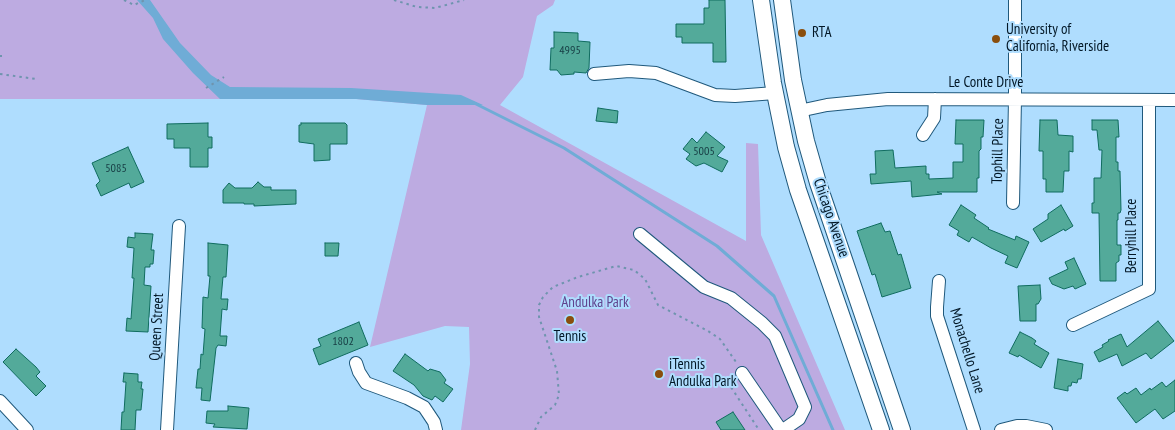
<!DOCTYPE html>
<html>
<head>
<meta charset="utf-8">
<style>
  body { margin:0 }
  canvas { display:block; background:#afddfe }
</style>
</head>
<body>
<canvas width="1175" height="430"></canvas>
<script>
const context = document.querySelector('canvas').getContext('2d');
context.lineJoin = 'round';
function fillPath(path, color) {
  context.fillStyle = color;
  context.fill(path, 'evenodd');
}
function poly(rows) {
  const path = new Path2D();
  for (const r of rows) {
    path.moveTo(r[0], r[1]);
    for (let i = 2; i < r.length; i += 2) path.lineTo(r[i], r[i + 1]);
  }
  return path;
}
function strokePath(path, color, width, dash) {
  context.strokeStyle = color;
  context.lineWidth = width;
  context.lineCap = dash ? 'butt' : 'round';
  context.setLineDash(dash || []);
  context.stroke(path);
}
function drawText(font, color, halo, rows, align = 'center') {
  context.font = font + ' "PT Sans Narrow",sans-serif';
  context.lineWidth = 4;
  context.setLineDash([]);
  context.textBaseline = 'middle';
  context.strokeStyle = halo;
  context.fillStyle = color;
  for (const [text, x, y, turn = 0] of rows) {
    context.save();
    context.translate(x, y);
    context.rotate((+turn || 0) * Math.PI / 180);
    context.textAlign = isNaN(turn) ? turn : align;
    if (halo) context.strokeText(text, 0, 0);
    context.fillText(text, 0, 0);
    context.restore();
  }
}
fillPath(poly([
  [0,0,555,0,553,5,537,16,523,77,500,105,746,241,746,143,758,144,761,235,845,430,461,430,470,364,469,327,445,326,370,347,427,105,356,99,0,99]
]), '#bdabe1');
fillPath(poly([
  [137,0,150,0,180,43,211,75,230,87,351,88,461,95,483,105,427,105,356,99,220,99,193,73,163,39,153,18]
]), '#6facd6');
strokePath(poly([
  [474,103,564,148,717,246,774,296,833,430]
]), '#6facd6', 3);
const building = poly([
  [709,0,725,0,726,62,713,62,713,43,682,43,682,37,676,37,676,24,704,24,704,8,709,8,709,0],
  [554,32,578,33,578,41,590,42,589,68,586,73,574,72,574,74,561,75,557,70,550,70,551,48,554,48,554,32],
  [598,108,618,111,617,123,596,121,598,108],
  [956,120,984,120,983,137,981,137,981,149,979,151,979,178,977,178,977,192,937,192,942,194,912,197,911,181,871,184,870,174,876,174,875,151,893,150,895,168,926,166,926,174,929,174,929,179,953,178,953,162,963,162,963,144,955,144,956,120],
  [1040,120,1057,120,1058,135,1073,136,1073,152,1069,151,1069,171,1064,171,1063,192,1046,192,1046,179,1043,179,1043,151,1039,151,1040,120],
  [1092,120,1118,120,1119,137,1116,137,1116,162,1118,162,1118,171,1120,171,1121,210,1120,213,1118,213,1118,220,1117,220,1117,245,1121,245,1121,255,1119,255,1119,261,1116,263,1116,281,1100,281,1099,213,1092,213,1092,203,1094,203,1094,178,1101,178,1102,150,1099,150,1097,130,1092,130,1092,120],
  [208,123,208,137,212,137,212,148,208,148,208,167,190,167,190,148,174,148,174,139,167,139,167,124,208,123],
  [301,123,345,123,347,125,347,144,330,144,330,160,314,161,314,144,299,142,299,125,301,125,301,123],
  [706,132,725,147,717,156,728,161,722,172,704,163,696,166,686,159,690,154,683,149,692,138,697,143,706,132],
  [128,147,144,182,131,188,129,183,101,196,96,185,100,181,92,163,128,147],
  [258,182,264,187,271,187,271,190,296,190,296,204,254,206,254,204,244,204,244,203,223,203,223,190,229,183,235,188,252,188,258,182],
  [961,205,976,215,974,218,989,228,988,229,1015,240,1016,236,1029,242,1017,268,1005,263,1008,256,991,248,972,237,969,242,957,235,959,231,949,225,961,205],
  [1061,205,1073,226,1065,231,1064,229,1041,242,1033,229,1048,219,1048,214,1061,205],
  [881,223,885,232,890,231,898,255,901,254,911,288,882,297,875,274,872,275,857,231,881,223],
  [135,233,153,234,151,250,154,250,154,252,153,264,150,264,150,267,145,267,144,285,151,286,148,332,126,331,127,318,131,319,134,278,132,278,134,248,127,247,128,237,135,238,135,233],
  [208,243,228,245,226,277,223,277,221,299,228,299,227,310,222,309,220,336,227,336,226,346,218,345,216,348,210,401,201,400,202,388,196,388,198,369,200,369,201,354,203,355,205,329,202,328,203,297,208,298,210,276,208,276,208,243],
  [325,243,339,243,338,256,325,256,325,243],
  [1074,258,1086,284,1075,289,1073,286,1064,289,1052,284,1049,278,1068,269,1065,262,1074,258],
  [1040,285,1041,299,1038,304,1036,304,1036,321,1020,321,1018,286,1040,285],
  [1158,321,1174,341,1151,359,1146,353,1122,366,1117,354,1099,362,1094,352,1103,347,1102,345,1109,341,1108,340,1121,334,1127,347,1158,321],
  [359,322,368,345,319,365,313,349,321,346,318,339,359,322],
  [1020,332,1032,338,1036,341,1034,344,1049,353,1041,368,1019,355,1018,357,1009,353,1020,332],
  [16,349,36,367,40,372,36,376,46,386,36,396,3,362,16,349],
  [405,354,428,371,430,369,440,372,446,380,444,383,453,389,443,402,435,396,432,400,423,396,414,385,393,371,405,354],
  [1058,359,1083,364,1081,379,1078,379,1077,383,1072,382,1071,386,1068,386,1068,391,1054,388,1058,359],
  [124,373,138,374,138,382,142,382,141,389,143,389,141,410,136,410,135,430,121,430,122,412,124,412,126,382,123,382,124,373],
  [1175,380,1175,411,1163,419,1155,409,1136,423,1117,398,1125,392,1127,394,1136,388,1141,395,1150,388,1151,390,1162,382,1166,387,1175,380],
  [228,406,249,408,247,429,213,427,215,424,206,423,207,411,228,411,228,406],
  [733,412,745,430,721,430,716,422,733,412]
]);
fillPath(building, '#53aa9a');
strokePath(building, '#106c5f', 1);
const minor = poly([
  [594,74,629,71,656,73,715,95,735,96,775,93],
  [799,111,827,105,888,99,1175,100],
  [923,135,934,118,935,99],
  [1013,203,1015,99,1015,0],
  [640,234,704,287,731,298,762,323,775,336,805,407,799,419,783,430],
  [939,281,937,307,937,316,974,430],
  [1073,325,1149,289,1149,100],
  [356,363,359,372,366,383,407,398,424,407,434,422,436,430],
  [742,373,781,430],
  [0,401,27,430],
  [167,430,179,226],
  [1001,430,1017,426,1026,426,1046,430]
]);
const major = poly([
  [761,0,773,83,786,147,798,190,881,430],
  [782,0,793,80,806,141,818,183,902,430]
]);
strokePath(minor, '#20597c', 14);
strokePath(major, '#20597c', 18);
strokePath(poly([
  [124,0,134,5,145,0],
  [394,0,417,7,435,8,464,0],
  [0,56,2,56],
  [0,74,36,79],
  [206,88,224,77],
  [732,379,727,381,759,430],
  [535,430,541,417,555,405,559,395,557,371,539,317,539,305,543,297,553,287,578,277,616,266,634,270,645,279,658,305,708,331,720,339,736,362]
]), '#6f94ae', 2, [2.5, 4]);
strokePath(minor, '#fff', 12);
strokePath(major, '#fff', 16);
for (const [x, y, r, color] of [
  [802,33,5,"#8a4e0d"],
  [996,39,5,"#8a4e0d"],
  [570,320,5,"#8a4e0d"],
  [659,374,5,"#8a4e0d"]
]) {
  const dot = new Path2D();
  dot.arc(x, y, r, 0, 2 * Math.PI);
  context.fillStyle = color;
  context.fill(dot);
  strokePath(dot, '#afddfe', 2);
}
drawText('12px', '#163c43', null, [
  ["4995",570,51],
  ["5005",704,152],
  ["5085",116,169],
  ["1802",343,342]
]);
drawText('15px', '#021726', '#afddfe', [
  ["University of",1006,30],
  ["California, Riverside",1006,47],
  ["RTA",812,33],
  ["Tennis",570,337,"center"],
  ["iTennis",669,365],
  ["Andulka Park",669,382]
], 'left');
drawText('15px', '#021726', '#afddfe', [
  ["Le Conte Drive",986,83],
  ["Tophill Place",998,151,-89],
  ["Chicago Avenue",831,218,71],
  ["Berryhill Place",1132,236,-90],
  ["Queen Street",157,327,-87],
  ["Monachello Lane",967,351,73]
]);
drawText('15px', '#60438d', '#afddfe', [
  ["Andulka Park",595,303]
]);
</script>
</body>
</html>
